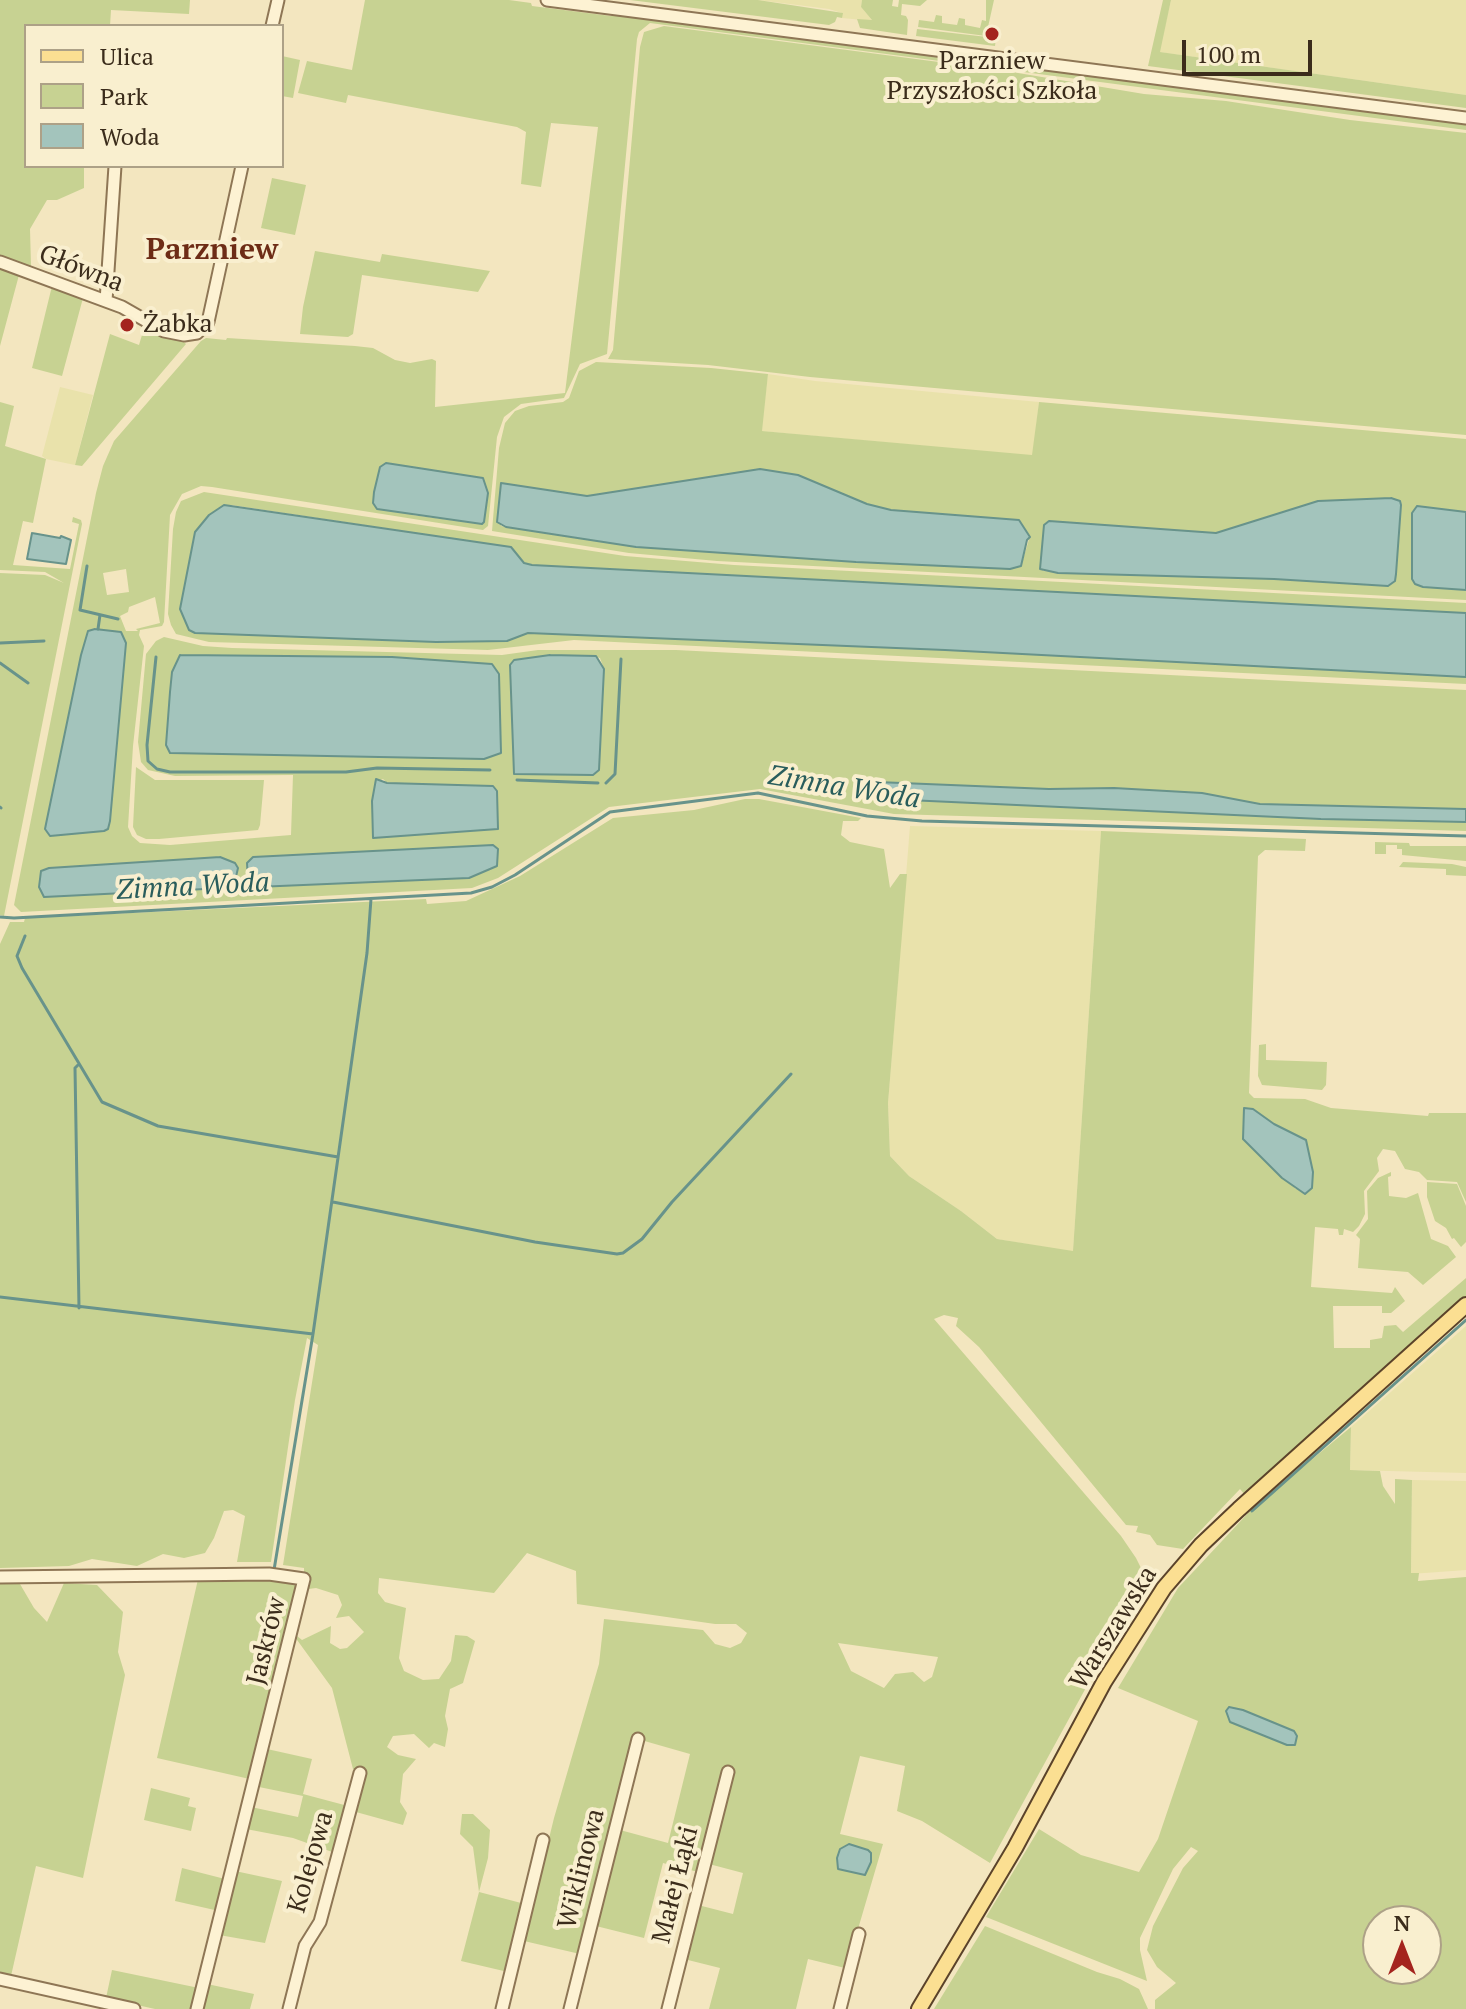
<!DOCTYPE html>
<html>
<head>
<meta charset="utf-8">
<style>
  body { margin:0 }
  #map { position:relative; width:1466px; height:2009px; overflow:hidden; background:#f3e6bf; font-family:"PT Serif",serif }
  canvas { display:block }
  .legend { position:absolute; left:24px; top:24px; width:260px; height:144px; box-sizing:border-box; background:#f9efcf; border:2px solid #ada187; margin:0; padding:10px 14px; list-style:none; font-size:24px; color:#3b2c1b }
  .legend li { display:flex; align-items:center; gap:16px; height:40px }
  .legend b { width:40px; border:2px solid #ada187 }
  .north { position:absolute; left:1362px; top:1905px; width:80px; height:80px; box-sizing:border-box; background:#f9efcf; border:2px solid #ada187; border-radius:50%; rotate:0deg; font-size:22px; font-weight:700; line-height:32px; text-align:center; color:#3b2c1b }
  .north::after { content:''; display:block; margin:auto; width:28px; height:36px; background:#a4241e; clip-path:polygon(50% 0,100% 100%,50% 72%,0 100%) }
  .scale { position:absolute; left:1182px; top:40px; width:130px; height:36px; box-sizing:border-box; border:4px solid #3b2c1b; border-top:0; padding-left:10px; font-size:24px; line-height:28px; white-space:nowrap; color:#3b2c1b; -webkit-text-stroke:6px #f9efcf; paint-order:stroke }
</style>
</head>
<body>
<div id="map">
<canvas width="1466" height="2009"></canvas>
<ul class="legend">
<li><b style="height:10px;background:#fbdf92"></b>Ulica</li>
<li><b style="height:22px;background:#c7d292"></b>Park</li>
<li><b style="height:22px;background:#a3c4bc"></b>Woda</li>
</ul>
<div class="north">N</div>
<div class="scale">100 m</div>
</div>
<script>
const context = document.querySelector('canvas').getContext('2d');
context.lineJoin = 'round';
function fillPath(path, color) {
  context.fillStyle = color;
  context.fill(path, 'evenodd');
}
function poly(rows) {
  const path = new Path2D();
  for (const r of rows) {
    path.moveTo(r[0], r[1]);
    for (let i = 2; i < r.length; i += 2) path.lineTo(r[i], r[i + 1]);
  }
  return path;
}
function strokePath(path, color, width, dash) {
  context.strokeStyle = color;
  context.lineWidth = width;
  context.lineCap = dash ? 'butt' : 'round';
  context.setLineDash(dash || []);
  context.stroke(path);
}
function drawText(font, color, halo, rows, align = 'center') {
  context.font = font + ' "PT Serif",serif';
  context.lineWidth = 8;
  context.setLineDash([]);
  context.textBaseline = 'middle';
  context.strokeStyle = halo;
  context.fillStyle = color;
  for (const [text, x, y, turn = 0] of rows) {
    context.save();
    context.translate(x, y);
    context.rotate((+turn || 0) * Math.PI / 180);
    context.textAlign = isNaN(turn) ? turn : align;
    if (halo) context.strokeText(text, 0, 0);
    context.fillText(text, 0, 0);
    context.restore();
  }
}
fillPath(poly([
  [758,0,862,0,861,7,873,21,842,18,842,13,829,9],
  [1171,0,1466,0,1466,95,1159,52],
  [768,374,815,381,1039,402,1033,456,761,431],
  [60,387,93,395,75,465,46,459,42,456],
  [910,826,1101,831,1073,1252,997,1239,961,1211,909,1176,890,1156,888,1103],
  [1466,1326,1466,1473,1350,1470,1351,1427],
  [1412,1480,1466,1481,1466,1570,1411,1574]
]), '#e9e2ab');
fillPath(poly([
  [0,0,190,0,189,14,111,10,110,26,26,26,26,166,84,166,84,188,57,200,47,200,30,229,31,266,0,256],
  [365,0,509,0,531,3,532,6,611,16,614,13,1466,122,1466,130,650,23,639,32,637,39,607,354,580,364,564,398,521,404,504,417,497,437,488,526,483,530,212,487,201,486,182,494,170,515,164,622,162,626,140,630,139,635,144,646,133,746,128,827,132,836,140,843,170,845,291,835,293,775,175,776,148,770,141,762,138,742,146,654,156,641,164,637,203,646,232,648,502,655,538,650,676,650,1466,690,1466,809,1260,804,1202,793,1114,788,1049,789,877,782,872,789,873,795,1321,819,1466,822,1466,831,894,814,760,789,609,807,498,878,472,888,21,912,14,905,96,493,103,466,114,441,201,341,206,338,226,340,227,338,355,346,373,348,395,360,410,363,432,359,436,361,435,407,565,393,598,127,551,123,541,187,521,184,526,132,517,127,348,95,346,103,298,93,307,61,352,70],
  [488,498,482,524,412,515],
  [126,569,129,592,107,595,103,573],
  [155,597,160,623,136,629,138,631,126,631,120,616,128,612,129,607],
  [95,629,121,632,110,821,104,831,50,836],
  [550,655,588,655,600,658,604,669,599,770,593,775,527,658],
  [392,657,492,664,326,756,170,753,166,745,172,672,178,658],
  [383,779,386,782,498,829,373,838,374,784],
  [220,857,235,863,238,868,225,888,44,897,49,868],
  [630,0,758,0,843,13,842,18,837,17,835,22,829,25],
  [862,0,893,0,892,6,898,7,899,0,927,0,920,6,902,4,901,15,906,16,908,20,907,35,860,28,857,19,872,20,861,7],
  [986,0,994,0,986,36,918,27,919,20,934,22,936,15,942,16,942,23,957,25,959,18,965,19,965,25,980,28,982,20,986,21],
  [1163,0,1171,0,1160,52,1466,95,1466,108,1148,66],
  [664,26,1000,70,1144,94,1226,101,1350,120,1466,133,1466,435,810,377,708,365,608,359,613,350,640,47,644,32],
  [917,29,996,38,995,46,916,36],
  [282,56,300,60,293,98,282,96],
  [272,178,306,185,295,235,261,228],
  [315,251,380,262,382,254,490,271,478,292,362,275,353,334,348,337,300,334,303,307],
  [0,269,19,275,0,346],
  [52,286,83,298,62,376,32,368],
  [145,325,180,339,186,344,82,466,75,465,110,334,139,345],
  [596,362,711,368,768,374,762,431,1032,455,1039,402,1466,439,1466,512,1412,513,1412,579,1415,584,1423,587,1466,590,1466,600,717,561,629,553,492,531,499,448,505,423,515,411,529,406,563,402,569,398,579,371],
  [759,469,798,475,867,504,891,510,1019,520,1030,536,1021,566,1010,569,856,562,636,547,501,526,502,483,587,496],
  [1318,501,1379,586,1274,579,1043,571,1049,521,1216,533],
  [0,402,14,406,5,446,46,459,33,523,23,521,13,565,70,569,79,524,72,522,73,517,81,520,82,524,4,916,0,915,0,573,45,575,64,583,45,572,0,570],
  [204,492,625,556,734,565,1466,603,1466,613,532,565,524,563,510,547,231,505,190,566,180,609,183,617,195,633,436,642,507,641,528,633,945,650,1466,677,1466,684,574,640,488,650,209,642,176,634,171,625,168,614,173,529,176,512,181,501],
  [136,767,155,780,264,780,260,825,258,830,159,839,146,839,137,835,133,827],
  [745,799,759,799,861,818,858,821,843,821,841,835,850,842,884,849,890,888,900,874,907,874,888,1103,890,1156,909,1176,961,1211,997,1239,1073,1251,1101,831,1306,839,1305,851,1265,850,1258,856,1249,1093,1254,1098,1305,1099,1331,1108,1428,1116,1429,1113,1466,1113,1466,1202,1457,1182,1427,1180,1419,1172,1405,1169,1395,1151,1383,1149,1377,1158,1379,1171,1364,1191,1365,1214,1359,1226,1353,1232,1344,1229,1343,1235,1339,1235,1338,1229,1315,1227,1311,1287,1392,1293,1395,1287,1405,1301,1391,1313,1382,1313,1382,1306,1333,1306,1334,1348,1370,1348,1370,1340,1382,1338,1384,1326,1396,1325,1403,1332,1466,1278,1466,1296,1422,1332,1398,1357,1245,1495,1240,1489,1183,1549,1157,1545,1150,1535,1136,1532,1138,1526,1126,1525,979,1347,956,1326,958,1318,944,1315,934,1319,1121,1536,1136,1558,1146,1578,990,1863,922,1821,897,1811,905,1766,860,1756,840,1834,883,1844,858,1929,855,1929,845,1968,808,1959,796,2009,709,2009,720,1968,684,1959,698,1905,733,1914,743,1873,709,1864,698,1872,663,1863,644,1938,596,1926,620,1830,668,1843,690,1754,634,1738,580,1954,524,1941,554,1818,599,1664,604,1619,703,1630,715,1644,730,1648,741,1643,747,1633,736,1624,715,1624,577,1604,576,1571,527,1553,494,1593,379,1578,378,1593,385,1602,406,1608,399,1658,404,1671,423,1680,439,1679,451,1661,455,1635,467,1636,475,1641,463,1683,450,1689,445,1716,448,1729,445,1747,434,1743,429,1748,414,1734,393,1736,387,1747,398,1755,416,1759,403,1774,400,1802,407,1813,403,1825,356,1812,366,1771,353,1769,332,1688,292,1633,254,1780,157,1758,199,1575,304,1573,304,1568,283,1565,318,1345,307,1338,295,1400,271,1562,237,1562,245,1516,233,1510,224,1511,214,1538,205,1553,184,1558,163,1554,137,1566,92,1559,69,1566,0,1568,0,944,10,922,24,922,25,918,426,899,427,904,466,901,520,876,613,818,694,810],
  [1244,1109,1253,1109,1274,1124,1306,1140,1313,1172,1312,1187,1296,1189,1243,1139],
  [316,1588,338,1595,342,1605,336,1618,349,1616,364,1632,347,1648,340,1649,330,1643,331,1626,302,1640,292,1632,301,1590],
  [838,1643,938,1657,932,1677,924,1682,913,1672,895,1674,884,1688,851,1671],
  [1375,842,1409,843,1410,846,1466,846,1466,861,1402,855,1402,849,1397,849,1397,845,1386,845,1386,854,1375,854],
  [1403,862,1452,864,1466,867,1466,876,1446,875,1446,869,1399,867],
  [1266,1044,1266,1060,1327,1062,1326,1085,1322,1090,1262,1085,1258,1076,1259,1045],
  [1391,1172,1391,1176,1388,1177,1389,1196,1406,1198,1418,1193,1431,1239,1448,1246,1456,1257,1423,1285,1408,1272,1358,1268,1360,1239,1356,1235,1368,1219,1367,1191,1378,1178],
  [1427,1182,1457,1184,1466,1206,1466,1242,1461,1247,1454,1238,1452,1239,1446,1228,1435,1221,1427,1197],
  [1351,1427,1350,1470,1380,1471,1383,1486,1395,1504,1395,1479,1412,1480,1411,1573,1419,1573,1418,1581,1466,1577,1466,2009,1155,2009,1155,2000,1176,1983,1157,1967,1147,1950,1153,1926,1183,1868,1198,1851,1191,1847,1173,1869,1140,1938,1140,1950,1147,1981,986,1917,1039,1829,1081,1855,1139,1872,1158,1839,1198,1721,1118,1688,1178,1588,1251,1510],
  [1378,1921,1426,1921,1426,1969,1378,1969],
  [64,1583,97,1585,123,1612,118,1652,125,1675,83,1878,36,1866,11,1976,0,1973,0,1584,20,1584,34,1608,47,1622],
  [267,1749,312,1759,303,1794,348,1806,335,1853,293,1838,246,1829,252,1815,251,1807,298,1817,303,1796,259,1787],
  [151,1788,190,1798,188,1806,196,1808,191,1831,144,1820],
  [462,1814,473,1814,490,1830,488,1858,479,1892,525,1904,508,1972,461,1961,479,1892,473,1847,460,1834],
  [182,1868,225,1879,219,1911,175,1901],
  [235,1871,282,1881,265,1943,219,1935],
  [985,1926,1097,1972,1120,1979,1139,1989,1148,2009,934,2009],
  [112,1970,199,1988,194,2009,155,2009,106,1998],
  [207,1984,254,1994,250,2009,201,2009]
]), '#c7d292');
const water = poly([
  [386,463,483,478,488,493,484,522,482,524,377,509,373,503,374,492,380,467,386,463],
  [760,469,798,475,867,504,891,510,1019,520,1030,537,1027,540,1021,566,1010,569,856,562,636,547,506,527,497,522,501,483,587,496,760,469],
  [1391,498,1400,501,1401,505,1396,574,1395,581,1388,586,1274,579,1058,573,1040,569,1044,525,1049,521,1216,533,1318,501,1391,498],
  [224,505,511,547,524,563,532,565,1466,613,1466,677,945,650,528,633,507,641,436,642,195,633,189,630,180,609,195,532,209,515,224,505],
  [1417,506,1466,512,1466,590,1423,587,1415,584,1412,579,1412,513,1417,506],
  [32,533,60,538,61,536,71,540,66,564,27,559,32,533],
  [95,629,121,632,126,643,110,821,108,829,104,831,50,836,45,829,46,824,81,655,88,631,95,629],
  [180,655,392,657,492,664,499,674,501,753,484,759,170,753,166,745,170,692,172,672,180,655],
  [550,655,596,656,604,669,599,770,593,775,514,774,510,665,514,660,550,655],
  [376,779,387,783,493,786,497,791,498,829,373,838,372,801,376,779],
  [877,782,1049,789,1114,788,1202,793,1260,804,1466,809,1466,822,1321,819,886,799,873,795,873,786,877,782],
  [493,845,498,849,497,866,469,878,256,887,248,882,247,863,253,857,493,845],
  [220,857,235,863,238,868,235,881,225,888,44,897,39,887,41,871,49,868,220,857],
  [1244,1108,1253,1109,1274,1124,1306,1140,1313,1172,1312,1188,1305,1194,1282,1178,1243,1139,1244,1108],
  [1229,1707,1243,1710,1294,1731,1297,1736,1295,1745,1287,1745,1230,1722,1226,1711,1229,1707],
  [849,1844,868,1850,871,1853,871,1862,865,1875,838,1869,837,1858,840,1849,849,1844]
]);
fillPath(water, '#a3c4bc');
strokePath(water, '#68938b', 2);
strokePath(poly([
  [87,566,80,610,118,619],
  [98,629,100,615],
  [0,643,44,641],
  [156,657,147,745,148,761,157,769,170,772,346,772,377,768,490,770],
  [0,663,28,683],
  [517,780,598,783],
  [606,783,615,774,621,659],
  [0,807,1,808],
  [0,917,14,918,471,893,492,887,515,875,610,812,758,793,867,816,922,821,1466,836],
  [25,936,17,956,22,968,102,1102,158,1126,338,1157],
  [78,1065,75,1068,79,1308],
  [333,1202,535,1242,617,1254,623,1253,642,1239,672,1202,791,1074],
  [0,1297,313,1334],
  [1252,1511,1466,1320],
  [274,1570,313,1334,367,953,371,899]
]), '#68938b', 3);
const minor = poly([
  [547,0,1466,118],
  [272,26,278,0],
  [0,262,122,307,164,331,184,335,197,333,208,322,242,166],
  [106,301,115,166],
  [0,1577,269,1574,304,1579,197,2009],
  [0,1979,134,2009],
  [289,2009,305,1946,320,1922,360,1773],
  [502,2009,543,1840],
  [570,2009,638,1739],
  [668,2009,728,1772],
  [840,2009,859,1934]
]);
const major = poly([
  [919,2009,1015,1848,1104,1682,1164,1588,1201,1545,1239,1509,1466,1305]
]);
strokePath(minor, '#8e7655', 15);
strokePath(major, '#5b432a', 18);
strokePath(minor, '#fdf2d3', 11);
strokePath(major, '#fbdf92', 14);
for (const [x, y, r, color] of [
  [992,34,8,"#a4241e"],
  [127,325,8,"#a4241e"]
]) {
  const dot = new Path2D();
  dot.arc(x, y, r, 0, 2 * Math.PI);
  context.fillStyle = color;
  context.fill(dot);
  strokePath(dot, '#f9efcf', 3);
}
drawText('26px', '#3b2c1b', '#f9efcf', [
  ["Parzniew",992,62],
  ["Przyszłości Szkoła",992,92],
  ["Żabka",143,325,"left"]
]);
drawText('26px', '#3b2c1b', '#f9efcf', [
  ["Główna",81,269,21],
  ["Warszawska",1114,1628,-58],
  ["Jaskrów",267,1641,-76],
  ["Kolejowa",311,1862,-74],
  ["Wiklinowa",582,1869,-76],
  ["Małej Łąki",676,1885,-76]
]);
drawText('italic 28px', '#295d5c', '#f9efcf', [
  ["Zimna Woda",844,788,9],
  ["Zimna Woda",193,887,-3]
]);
drawText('bold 30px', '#6d2c16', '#f9efcf', [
  ["Parzniew",212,250]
]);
</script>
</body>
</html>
